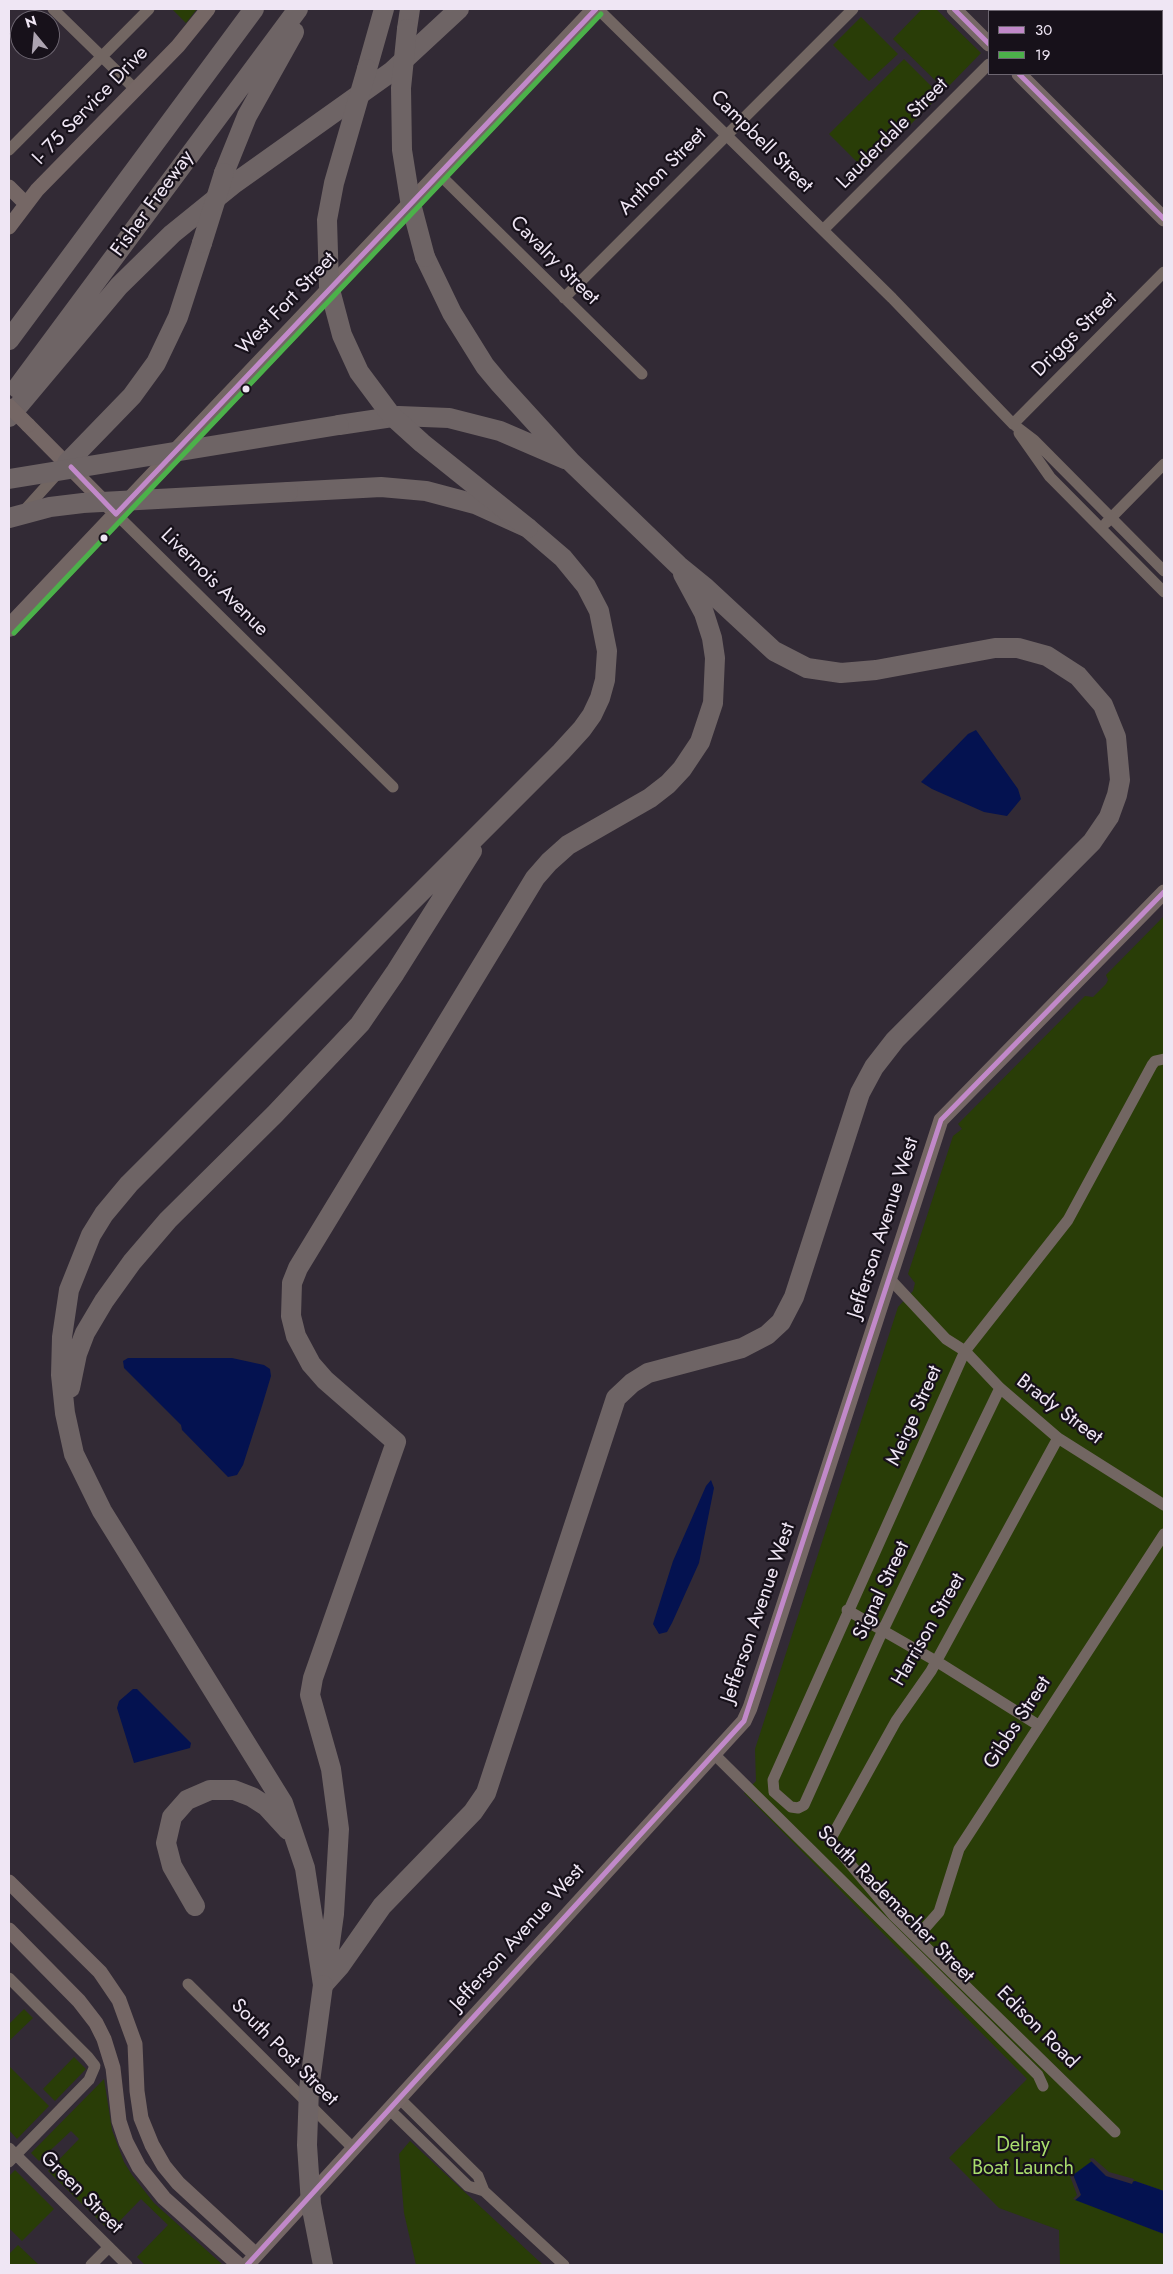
<!DOCTYPE html>
<html>
<head>
<meta charset="utf-8">
<style>
  body { margin:0 }
  #map { position:relative; width:1173px; height:2274px; overflow:hidden; background:#322a35; font-family:Jost,sans-serif }
  canvas { display:block }
  .frame { position:absolute; inset:0; border:10px solid #efe6f4; pointer-events:none }
  .legend { position:absolute; left:988px; top:10px; width:175px; height:65px; box-sizing:border-box; background:#17111a; border:1px solid #6d6671; margin:0; padding:6px 9px; list-style:none; font-size:15px; color:#efe6f4 }
  .legend li { display:flex; align-items:center; gap:10px; height:25px }
  .legend b { width:25px; border:1px solid #6d6671 }
  .north { position:absolute; left:10px; top:10px; width:50px; height:50px; box-sizing:border-box; background:#17111a; border:1px solid #6d6671; border-radius:50%; rotate:343deg; font-size:14px; font-weight:700; line-height:20px; text-align:center; color:#efe6f4 }
  .north::after { content:''; display:block; margin:auto; width:18px; height:22px; background:#ada4b1; clip-path:polygon(50% 0,100% 100%,50% 72%,0 100%) }
</style>
</head>
<body>
<div id="map">
<canvas width="1173" height="2274"></canvas>
<div class="frame"></div>
<ul class="legend">
<li><b style="height:6px;background:#c189c9"></b>30</li>
<li><b style="height:6px;background:#4cb14a"></b>19</li>
</ul>
<div class="north">N</div>
</div>
<script>
const context = document.querySelector('canvas').getContext('2d');
context.lineJoin = 'round';
function fillPath(path, color) {
  context.fillStyle = color;
  context.fill(path, 'evenodd');
}
function poly(rows) {
  const path = new Path2D();
  for (const r of rows) {
    path.moveTo(r[0], r[1]);
    for (let i = 2; i < r.length; i += 2) path.lineTo(r[i], r[i + 1]);
  }
  return path;
}
function strokePath(path, color, width, dash) {
  context.strokeStyle = color;
  context.lineWidth = width;
  context.lineCap = dash ? 'butt' : 'round';
  context.setLineDash(dash || []);
  context.stroke(path);
}
function drawText(font, color, halo, rows, align = 'center') {
  context.font = font + ' Jost,sans-serif';
  context.lineWidth = 4.5;
  context.setLineDash([]);
  context.textBaseline = 'middle';
  context.strokeStyle = halo;
  context.fillStyle = color;
  for (const [text, x, y, turn = 0] of rows) {
    context.save();
    context.translate(x, y);
    context.rotate((+turn || 0) * Math.PI / 180);
    context.textAlign = isNaN(turn) ? turn : align;
    if (halo) context.strokeText(text, 0, 0);
    context.fillText(text, 0, 0);
    context.restore();
  }
}
fillPath(poly([
  [172,9,197,9,186,23],
  [922,9,936,9,981,53,945,90,893,39],
  [861,17,898,54,869,81,833,45],
  [904,59,940,95,865,170,829,134],
  [1164,916,1164,2191,1135,2181,1095,2207,1164,2234,1164,2265,1064,2265,1060,2264,1059,2230,999,2208,949,2158,1027,2079,744,1793,756,1781,755,1749,898,1307,913,1291,915,1283,908,1274,953,1136,962,1129,958,1124,1085,996,1093,997,1106,984,1108,980,1106,975],
  [24,2009,33,2018,9,2041,9,2024],
  [74,2057,86,2069,55,2101,43,2089],
  [9,2066,49,2106,17,2139,9,2130],
  [104,2079,112,2130,124,2162,132,2175,154,2203,223,2265,145,2265,137,2257,168,2225,141,2199,110,2231,48,2171,79,2139,71,2131,39,2161,31,2153],
  [410,2141,543,2265,416,2265,404,2213,399,2154],
  [15,2170,54,2209,22,2241,9,2228,9,2176],
  [18,2245,39,2265,9,2265,9,2254]
]), '#293d07');
fillPath(poly([
  [976,730,1018,789,1021,799,1007,816,984,812,932,789,921,782,968,734],
  [128,1358,232,1358,264,1365,270,1369,271,1376,262,1406,243,1465,237,1475,228,1477,182,1430,181,1425,124,1368,123,1361],
  [711,1480,714,1488,699,1563,672,1623,667,1632,659,1634,653,1624,673,1561,706,1486],
  [133,1689,137,1689,191,1743,190,1748,134,1763,117,1708,119,1701],
  [1092,2161,1107,2174,1132,2182,1135,2181,1164,2191,1164,2234,1075,2200,1080,2196,1073,2175]
]), '#041250');
fillPath(poly([
  [1093,2158,1109,2172,1134,2179,1132,2184,1106,2176,1089,2159],
  [1072,2172,1081,2195,1075,2200,1073,2199,1077,2195,1070,2176]
]), '#322a35');
strokePath(poly([
  [53,9,135,89],
  [598,9,892,298,1013,424,1034,440,1164,571],
  [1162,9,1164,11],
  [9,150,149,9],
  [439,174,642,374],
  [823,230,989,64],
  [564,298,853,9],
  [1013,424,1164,272],
  [1019,433,1050,477,1164,592],
  [22,513,58,473],
  [116,514,393,787],
  [1106,523,1164,464],
  [889,1278,946,1339,965,1351,1000,1388,1058,1438,1164,1505],
  [1000,1388,883,1630,804,1805,798,1808,791,1807,774,1792,773,1780,965,1351,1068,1220,1152,1065,1155,1061,1164,1059],
  [1058,1438,931,1671,896,1721,830,1840,893,1915,1115,2132],
  [847,1610,936,1661,1038,1725],
  [714,1754,1038,2075,1043,2086],
  [917,1937,939,1912,959,1849,1164,1534],
  [9,1978,88,2057,95,2066,89,2080,9,2162],
  [188,1984,354,2149],
  [400,2099,478,2176,484,2191,564,2265],
  [390,2110,468,2186,484,2191],
  [9,2148,127,2265],
  [91,2265,109,2247]
]), '#726662', 11);
strokePath(poly([
  [954,9,989,44],
  [1019,74,1164,219],
  [9,187,26,204],
  [9,227,37,190,178,46,208,9],
  [28,425,108,506],
  [9,1882,100,1972,119,2000,135,2044,137,2091,141,2118,152,2145,164,2166,178,2183,256,2255],
  [9,1930,79,2001,96,2023,104,2039,113,2068,119,2121,126,2142,139,2167,164,2198,239,2265],
  [247,2265,744,1721,750,1708,771,1644,941,1120,1164,892]
]), '#756765', 15);
strokePath(poly([
  [9,628,596,9]
]), '#736664', 18);
strokePath(poly([
  [407,29,410,9],
  [367,69,384,9],
  [224,173,247,116,294,32],
  [9,340,254,9],
  [17,388,298,9],
  [9,417,119,286,172,234,235,183,391,72,459,9],
  [339,425,399,416,449,418,500,431,565,459],
  [67,463,132,396,156,363,178,317,202,243],
  [288,492,381,487,426,491,475,504,528,528,563,558,586,586,599,611,607,651,605,680,600,698,592,715,582,729,561,752,129,1184,104,1214,91,1235,69,1290,62,1337,61,1375,65,1413,74,1454,102,1511,283,1803,305,1868,323,1985],
  [70,1388,77,1354,85,1333,104,1301,132,1262,168,1220,275,1114,360,1024,395,973,472,851],
  [195,1906,172,1866,166,1843,172,1817,187,1800,210,1790,234,1790,252,1797,266,1806,288,1830],
  [326,1971,334,1914,339,1829,331,1769,310,1695,313,1678,396,1442,325,1380,311,1364,296,1336,291,1316,292,1283,298,1268,535,878,549,862,568,845,650,798,668,784,682,769,700,742,713,703,715,658,712,638,704,613,683,574],
  [323,1985,340,1966,382,1906,473,1812,486,1793,616,1398,632,1383,648,1373,742,1348,767,1335,781,1322,794,1297,860,1093,874,1067,895,1040,1092,842,1109,817,1117,795,1120,780,1116,737,1103,705,1078,676,1047,656,1018,648,995,648,876,670,841,673,807,668,774,651,706,588,679,566,571,462,500,384,485,366,452,313,425,257]
]), '#6e6465', 20);
strokePath(poly([
  [9,406,28,425]
]), '#756765', 15);
strokePath(poly([
  [407,29,401,88,402,150,410,200,425,257],
  [367,69,334,183,327,220,329,286,342,335,359,372,391,415,422,443,528,528],
  [202,243,224,173],
  [9,479,339,425],
  [9,518,50,507,83,503,288,492],
  [323,2265,311,2204,307,2145,309,2089,323,1985]
]), '#6e6465', 20);
strokePath(poly([
  [954,9,989,44],
  [1019,74,1164,219],
  [71,467,116,514],
  [116,514,596,9],
  [247,2265,744,1721,941,1120,1164,892]
]), '#c189c9', 5);
strokePath(poly([
  [14,633,601,14]
]), '#4cb14a', 5);
for (const [x, y, r, color] of [
  [246,389,4.5,"#efe6f4"],
  [104,538,4.5,"#efe6f4"]
]) {
  const dot = new Path2D();
  dot.arc(x, y, r, 0, 2 * Math.PI);
  context.fillStyle = color;
  context.fill(dot);
  strokePath(dot, '#17111a', 2);
}
drawText('20px', '#efe6f4', '#17111a', [
  ["I- 75 Service Drive",91,106,-46],
  ["Lauderdale Street",893,134,-45],
  ["Campbell Street",761,142,45],
  ["Anthon Street",663,172,-45],
  ["Fisher Freeway",153,204,-54],
  ["Cavalry Street",554,261,45],
  ["West Fort Street",287,304,-46],
  ["Driggs Street",1075,335,-45],
  ["Livernois Avenue",214,583,45],
  ["Jefferson Avenue West",884,1228,-72],
  ["Brady Street",1059,1410,37],
  ["Meige Street",915,1416,-66],
  ["Signal Street",882,1591,-65],
  ["Jefferson Avenue West",759,1613,-71],
  ["Harrison Street",929,1630,-60],
  ["Gibbs Street",1018,1723,-57],
  ["South Rademacher Street",895,1905,45],
  ["Jefferson Avenue West",518,1938,-48],
  ["Edison Road",1037,2028,45],
  ["South Post Street",284,2053,45],
  ["Green Street",81,2193,45]
]);
drawText('20px', '#a9dd6d', '#17111a', [
  ["Delray",1023,2146],
  ["Boat Launch",1023,2169]
]);
</script>
</body>
</html>
